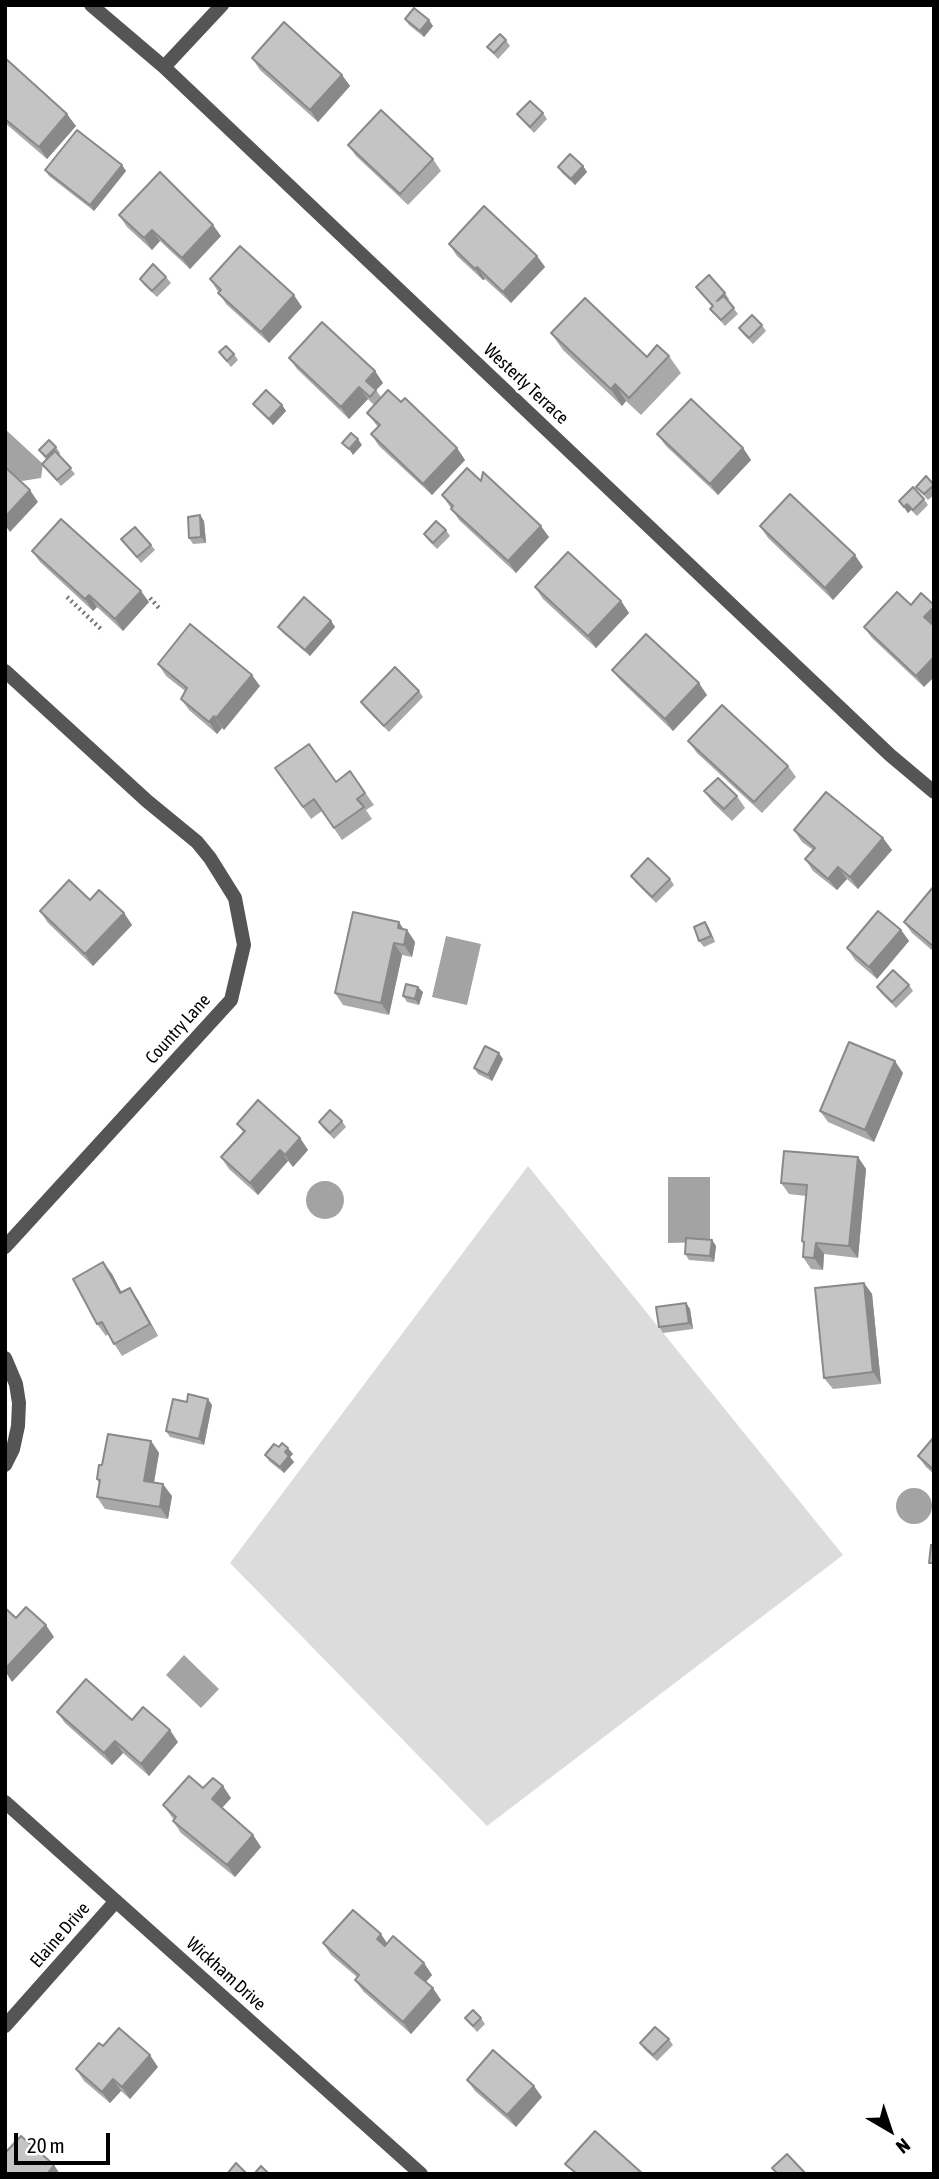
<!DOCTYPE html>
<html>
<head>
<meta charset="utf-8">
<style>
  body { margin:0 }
  #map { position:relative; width:939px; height:2179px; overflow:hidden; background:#fff; font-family:"Asap Condensed",sans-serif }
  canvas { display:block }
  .frame { position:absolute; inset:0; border:7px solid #000; pointer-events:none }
  .north { position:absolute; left:855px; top:2095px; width:70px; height:70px; -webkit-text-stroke:5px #fff; paint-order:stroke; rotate:141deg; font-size:19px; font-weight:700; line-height:28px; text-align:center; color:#000 }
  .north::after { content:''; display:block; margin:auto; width:24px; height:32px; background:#000; clip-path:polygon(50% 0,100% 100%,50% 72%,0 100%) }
  .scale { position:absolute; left:14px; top:2133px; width:96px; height:32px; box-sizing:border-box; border:4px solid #000; border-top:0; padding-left:9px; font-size:21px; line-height:24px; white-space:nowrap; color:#000; -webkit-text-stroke:5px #fff; paint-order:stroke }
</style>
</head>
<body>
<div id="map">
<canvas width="939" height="2179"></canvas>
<div class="frame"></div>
<div class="north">N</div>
<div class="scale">20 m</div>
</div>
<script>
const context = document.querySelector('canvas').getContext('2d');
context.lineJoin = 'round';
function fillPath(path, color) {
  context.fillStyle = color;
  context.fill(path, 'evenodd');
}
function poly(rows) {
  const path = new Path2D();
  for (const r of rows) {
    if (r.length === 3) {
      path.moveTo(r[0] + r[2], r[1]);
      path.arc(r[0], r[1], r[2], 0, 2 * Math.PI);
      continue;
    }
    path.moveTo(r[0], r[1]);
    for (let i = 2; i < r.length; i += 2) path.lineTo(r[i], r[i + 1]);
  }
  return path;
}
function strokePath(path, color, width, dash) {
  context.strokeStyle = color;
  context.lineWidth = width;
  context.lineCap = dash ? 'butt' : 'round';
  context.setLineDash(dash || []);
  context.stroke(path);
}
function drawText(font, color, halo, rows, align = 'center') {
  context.font = font + ' "Asap Condensed",sans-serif';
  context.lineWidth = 6;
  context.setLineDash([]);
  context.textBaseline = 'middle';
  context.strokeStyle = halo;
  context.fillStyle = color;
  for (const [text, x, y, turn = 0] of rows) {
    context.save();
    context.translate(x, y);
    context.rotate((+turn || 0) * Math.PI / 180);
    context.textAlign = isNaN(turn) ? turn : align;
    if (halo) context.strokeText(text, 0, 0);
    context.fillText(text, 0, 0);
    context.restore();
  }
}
fillPath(poly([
  [528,1166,843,1555,487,1826,230,1563]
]), '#dcdcdc');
fillPath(poly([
  [5,429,43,464,41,478,22,481,5,467],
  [446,936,481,944,467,1005,432,997],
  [668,1177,710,1177,710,1242,668,1243],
  [325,1200,19],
  [914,1506,18],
  [184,1655,219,1689,201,1708,166,1675]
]), '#a3a3a3');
strokePath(poly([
  [67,597,103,631],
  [150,598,159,608]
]), '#777', 4.5, [2, 3.5]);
strokePath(poly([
  [91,5,164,67,890,755,934,792],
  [164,67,222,5],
  [5,671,147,801,197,842,210,858,235,898,244,945,231,1000,5,1247],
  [5,1358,16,1384,19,1403,18,1426,13,1449,5,1465],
  [5,1802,421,2174],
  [5,2026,116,1901]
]), '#555', 14);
fillPath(poly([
  [405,19,433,26,424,37,409,25],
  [506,40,510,46,498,59,487,47],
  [5,58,76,126,47,159,5,123],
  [252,58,342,75,350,86,318,122,260,70],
  [543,113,547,119,534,133,522,120,517,114],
  [348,145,433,159,441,171,408,205,356,156],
  [122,165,126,171,94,211,49,176,45,170],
  [583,166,587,172,575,185,562,173,558,167],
  [119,215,221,236,190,269,160,241,152,250,127,227],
  [449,244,537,256,545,267,511,303,485,279,483,280,457,256],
  [166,277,171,283,157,297,144,285,140,279],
  [210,279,302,307,269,343,226,304],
  [696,287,725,293,729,299,728,301,738,314,725,326,710,309,713,307],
  [762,325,766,331,753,344,743,334,739,328],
  [551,333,647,357,669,356,681,373,641,415,626,401,622,406,563,350],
  [219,352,234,354,238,360,231,367],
  [289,358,375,371,383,383,376,390,381,397,401,402,457,448,465,460,432,495,379,446,371,434,378,427,367,413,374,405,368,399,349,419,297,369],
  [253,404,282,405,286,411,273,425,258,410],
  [657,434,743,448,751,460,718,495,666,446],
  [56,447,60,453,59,455,75,474,61,486,42,464,46,459,39,450],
  [481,481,549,537,516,573,459,520,442,495],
  [934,484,934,495,928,500,916,487],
  [924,499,928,505,917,516,911,510,908,513,899,501],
  [200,515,204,521,206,543,193,544,189,538],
  [760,526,863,567,833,600,768,538],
  [446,530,450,536,437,549,428,540,424,534],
  [121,539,151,545,155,550,141,563],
  [32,551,149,602,123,631,97,607,93,611,40,562],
  [535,587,621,601,629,613,596,648,543,599],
  [897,592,924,687,872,638,864,627],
  [331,621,335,627,310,656,283,633,278,627],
  [158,664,260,686,224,730,222,728,217,734,189,710,181,699,185,691,166,676],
  [612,670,707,695,673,731,621,681],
  [419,691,423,697,389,732,365,708,361,702],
  [688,741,788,766,796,777,762,813,697,753],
  [275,768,336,782,350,771,374,805,366,810,372,819,342,840,322,811,311,819],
  [704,791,737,796,745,808,732,821,713,803],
  [794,830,883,838,892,850,858,889,847,879,837,890,813,871,805,859,813,850,802,842],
  [631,876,670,879,674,885,656,903,635,882],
  [934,886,934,952,912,933,904,922],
  [90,900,124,913,132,925,93,966,48,923,40,911],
  [705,922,709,928,715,942,704,947,699,941],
  [407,930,415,942,412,957,402,955,389,1015,343,1005,335,993],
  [901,930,909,941,877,979,855,960,847,948],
  [909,985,913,991,896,1008,881,993,877,987],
  [423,992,419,1005,407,1002,403,996],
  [503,1059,492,1081,478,1074,474,1068],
  [903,1073,874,1142,828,1122,820,1111],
  [342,1121,346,1127,334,1139,323,1128,319,1122],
  [237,1124,300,1138,308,1150,293,1167,288,1161,258,1195,229,1169,221,1157,243,1132],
  [858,1157,866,1169,858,1258,824,1254,823,1270,811,1269,803,1257,804,1245,802,1241,806,1196,789,1194,781,1183],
  [712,1240,716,1246,714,1262,689,1260,685,1254],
  [103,1262,112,1274,122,1293,138,1300,158,1336,122,1356,108,1334,106,1336,97,1324],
  [864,1283,872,1294,881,1384,833,1389,824,1378],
  [686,1303,690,1309,693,1329,663,1333,659,1327],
  [187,1402,212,1405,204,1445,170,1437,166,1431],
  [934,1437,934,1474,926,1467,918,1456],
  [151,1441,159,1453,154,1483,172,1496,168,1519,105,1509,97,1497,99,1483,97,1479,102,1465],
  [279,1447,293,1454,290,1457,294,1462,284,1473,269,1461,265,1455],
  [57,1712,132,1720,178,1742,149,1776,123,1753,112,1765,65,1723],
  [203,1788,231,1798,222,1808,253,1835,261,1847,235,1877,181,1833,173,1821,174,1820,163,1805],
  [323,1943,387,1943,424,1963,432,1975,426,1982,441,2000,411,2034,363,1991,355,1980,357,1977,331,1955],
  [465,2018,481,2018,485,2024,477,2032],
  [669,2039,673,2045,657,2061,644,2049,640,2043],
  [103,2046,158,2067,130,2099,121,2091,110,2103,84,2081,76,2069],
  [467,2080,542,2097,516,2127,475,2091]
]), '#a9a9a9');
fillPath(poly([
  [429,20,433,26,424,37,420,31],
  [342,75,350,86,318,122,310,110],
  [67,114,76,126,47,159,39,147],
  [122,165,126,171,94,211,90,205],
  [583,166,587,172,575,185,571,179],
  [213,225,221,236,190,269,182,258],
  [152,230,160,241,152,250,144,238],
  [537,256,545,267,511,303,503,292],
  [477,267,485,279,483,280,475,269],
  [294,295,302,307,269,343,261,332],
  [375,371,383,383,374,392,366,381],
  [615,384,626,401,622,406,611,389],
  [359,387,368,399,349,419,341,407],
  [282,405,286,411,273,425,269,419],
  [358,439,362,445,353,455,349,449],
  [457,448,465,460,432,495,423,484],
  [743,448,751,460,718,495,710,484],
  [30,490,38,502,10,532,5,525,5,517],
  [907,504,911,510,908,513,904,507],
  [200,515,204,521,206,543,201,537],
  [541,526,549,537,516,573,508,561],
  [855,555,863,567,833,600,825,588],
  [141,591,149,602,123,631,115,619],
  [89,595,97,607,93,611,85,599],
  [621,601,629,613,596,648,588,636],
  [934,607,934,627,924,617],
  [331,621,335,627,310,656,305,650],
  [934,657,934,677,924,687,916,676],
  [252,675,260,686,224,730,216,718],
  [699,683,707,695,673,731,665,719],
  [214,716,222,728,217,734,209,722],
  [883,838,892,850,858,889,850,877],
  [838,867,847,879,837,890,828,879],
  [124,913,132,925,93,966,85,954],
  [399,922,406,933,407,930,415,942,412,957,404,945,398,928],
  [705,922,709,928,715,942,711,936],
  [901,930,909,941,877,979,869,967],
  [394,943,402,955,389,1015,381,1003],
  [418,987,423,992,419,1005,415,999],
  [499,1053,503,1059,492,1081,488,1075],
  [895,1061,903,1073,874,1142,865,1130],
  [300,1138,308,1150,293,1167,285,1155],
  [280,1150,288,1161,258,1195,250,1183],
  [858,1157,866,1169,858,1258,849,1246],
  [712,1240,716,1246,714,1262,710,1256],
  [816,1243,824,1254,823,1270,814,1258],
  [103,1262,112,1274,128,1305,120,1293],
  [864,1283,872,1294,881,1384,873,1372],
  [130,1288,138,1300,158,1336,150,1324],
  [686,1303,690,1309,693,1329,689,1323],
  [208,1399,212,1405,204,1445,199,1439],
  [151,1441,159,1453,152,1493,144,1481],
  [288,1448,293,1454,290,1457,294,1462,284,1473,280,1467,285,1452],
  [163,1484,172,1496,168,1519,160,1507],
  [46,1625,54,1637,12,1682,5,1671,5,1669],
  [170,1730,178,1742,149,1776,141,1764],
  [115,1741,123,1753,112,1765,104,1753],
  [223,1786,231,1798,220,1810,212,1799],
  [253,1835,261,1847,235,1877,227,1865],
  [381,1934,389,1946,385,1951,377,1939],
  [424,1963,432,1975,423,1985,415,1973],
  [433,1988,441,2000,411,2034,403,2022],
  [150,2055,158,2067,130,2099,122,2087],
  [113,2079,121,2091,110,2103,102,2092],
  [534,2086,542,2097,516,2127,507,2115],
  [54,2165,60,2174,47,2174]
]), '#898989');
const building = poly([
  [414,8,429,20,420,31,405,19,414,8],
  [284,22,342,75,310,110,252,58,284,22],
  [500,34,506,40,494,53,487,47,500,34],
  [5,58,67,114,39,147,5,119,5,58],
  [530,101,543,113,530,127,517,114,530,101],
  [381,110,433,159,400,194,348,145,381,110],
  [77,130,122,165,90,205,45,170,77,130],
  [570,154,583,166,571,179,558,167,570,154],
  [160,172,213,225,182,258,152,230,144,238,119,215,160,172],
  [484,206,537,256,503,292,477,267,475,269,449,244,484,206],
  [240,246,294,295,261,332,218,293,221,290,210,279,240,246],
  [153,264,166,277,152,291,140,279,153,264],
  [709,275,725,293,717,301,724,296,734,308,721,320,710,309,713,306,696,287,709,275],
  [585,298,647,357,657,345,669,356,629,398,615,384,611,389,551,333,585,298],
  [752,315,762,325,749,338,739,328,752,315],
  [322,322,375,371,366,381,376,390,370,397,359,387,341,407,289,358,322,322],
  [226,346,234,354,227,361,219,352,226,346],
  [266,390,282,405,269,419,253,404,266,390],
  [388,390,401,402,405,398,457,448,423,484,371,434,380,425,367,413,388,390],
  [691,399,743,448,710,484,657,434,691,399],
  [351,433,358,439,349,449,342,443,351,433],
  [49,440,56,447,46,457,39,450,49,440],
  [55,451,71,468,57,480,42,464,55,451],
  [5,467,30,490,5,517,5,467],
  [467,468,481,481,483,472,541,526,508,561,451,509,453,506,442,495,467,468],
  [926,476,934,485,924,494,916,487,926,476],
  [913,487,924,499,913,510,907,504,904,507,899,501,913,487],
  [790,494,855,555,825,588,760,526,790,494],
  [200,515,201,537,189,538,188,517,200,515],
  [61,519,141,591,115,619,89,595,85,599,32,551,61,519],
  [436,521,446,530,433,543,424,534,436,521],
  [135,527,151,545,137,557,121,539,135,527],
  [568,552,621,601,588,636,535,587,568,552],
  [897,592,911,605,921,593,934,605,934,607,924,617,934,626,934,657,916,676,864,627,897,592],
  [304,597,331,621,305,650,278,627,304,597],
  [190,624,252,675,216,718,214,716,209,722,181,699,187,688,158,664,190,624],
  [646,634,699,683,665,719,612,670,646,634],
  [395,667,419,691,384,726,361,702,395,667],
  [722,705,788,766,754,802,688,741,722,705],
  [309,744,336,782,350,771,365,793,357,799,364,807,334,828,314,799,303,807,275,768,309,744],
  [718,778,737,796,724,809,704,791,718,778],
  [826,792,883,838,850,877,838,867,828,879,805,859,815,848,794,830,826,792],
  [648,858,670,879,652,897,631,876,648,858],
  [69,880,90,900,99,890,124,913,85,954,40,911,69,880],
  [934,886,934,947,904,922,934,886],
  [878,911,901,930,869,967,847,948,878,911],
  [353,912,399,922,398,928,407,930,404,945,394,943,381,1003,335,993,353,912],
  [705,922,711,936,699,941,694,927,705,922],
  [893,970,909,985,892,1002,877,987,893,970],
  [406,984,418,987,415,999,403,996,406,984],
  [849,1042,895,1061,865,1130,820,1111,849,1042],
  [485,1046,499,1053,488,1075,474,1068,485,1046],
  [258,1100,300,1138,285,1155,280,1150,250,1183,221,1157,245,1131,237,1124,258,1100],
  [330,1110,342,1121,330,1133,319,1122,330,1110],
  [784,1151,858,1157,849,1246,816,1243,814,1258,803,1257,804,1242,802,1241,807,1185,781,1183,784,1151],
  [686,1238,712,1240,710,1256,685,1254,686,1238],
  [103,1262,120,1293,130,1288,150,1324,114,1344,102,1322,97,1324,73,1279,103,1262],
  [864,1283,873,1372,824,1378,815,1288,864,1283],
  [686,1303,689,1323,659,1327,656,1307,686,1303],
  [188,1394,208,1399,199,1439,166,1431,173,1399,187,1402,188,1394],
  [108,1434,151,1441,144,1481,163,1484,160,1507,97,1497,100,1480,97,1479,99,1465,102,1465,108,1434],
  [934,1437,934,1470,918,1456,934,1437],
  [282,1443,288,1448,285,1452,289,1456,280,1467,265,1455,274,1444,279,1447,282,1443],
  [931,1545,934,1545,934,1563,929,1563,931,1545],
  [26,1607,46,1625,5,1669,5,1608,16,1618,26,1607],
  [86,1679,132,1720,143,1707,170,1730,141,1764,115,1741,104,1753,57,1712,86,1679],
  [189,1776,203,1788,213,1778,223,1786,212,1799,253,1835,227,1865,173,1821,176,1817,163,1805,189,1776],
  [353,1910,381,1934,377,1939,385,1946,393,1936,424,1963,415,1973,433,1988,403,2022,355,1980,359,1975,323,1943,353,1910],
  [473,2010,481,2018,473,2026,465,2018,473,2010],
  [655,2027,669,2039,653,2055,640,2043,655,2027],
  [119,2028,150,2055,122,2087,113,2079,102,2092,76,2069,99,2043,103,2046,119,2028],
  [493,2050,534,2086,507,2115,467,2080,493,2050],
  [595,2131,643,2174,577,2174,565,2164,595,2131],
  [21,2136,54,2165,47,2174,5,2174,5,2153,21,2136],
  [787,2154,806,2174,778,2174,772,2168,787,2154],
  [236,2163,247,2174,227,2174,236,2163],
  [261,2166,269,2174,254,2174,261,2166]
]);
fillPath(building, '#c4c4c4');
strokePath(building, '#898989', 2);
drawText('18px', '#000', '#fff', [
  ["Westerly Terrace",526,384,43],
  ["Country Lane",178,1029,-48],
  ["Elaine Drive",60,1935,-49],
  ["Wickham Drive",226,1974,42]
]);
</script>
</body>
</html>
